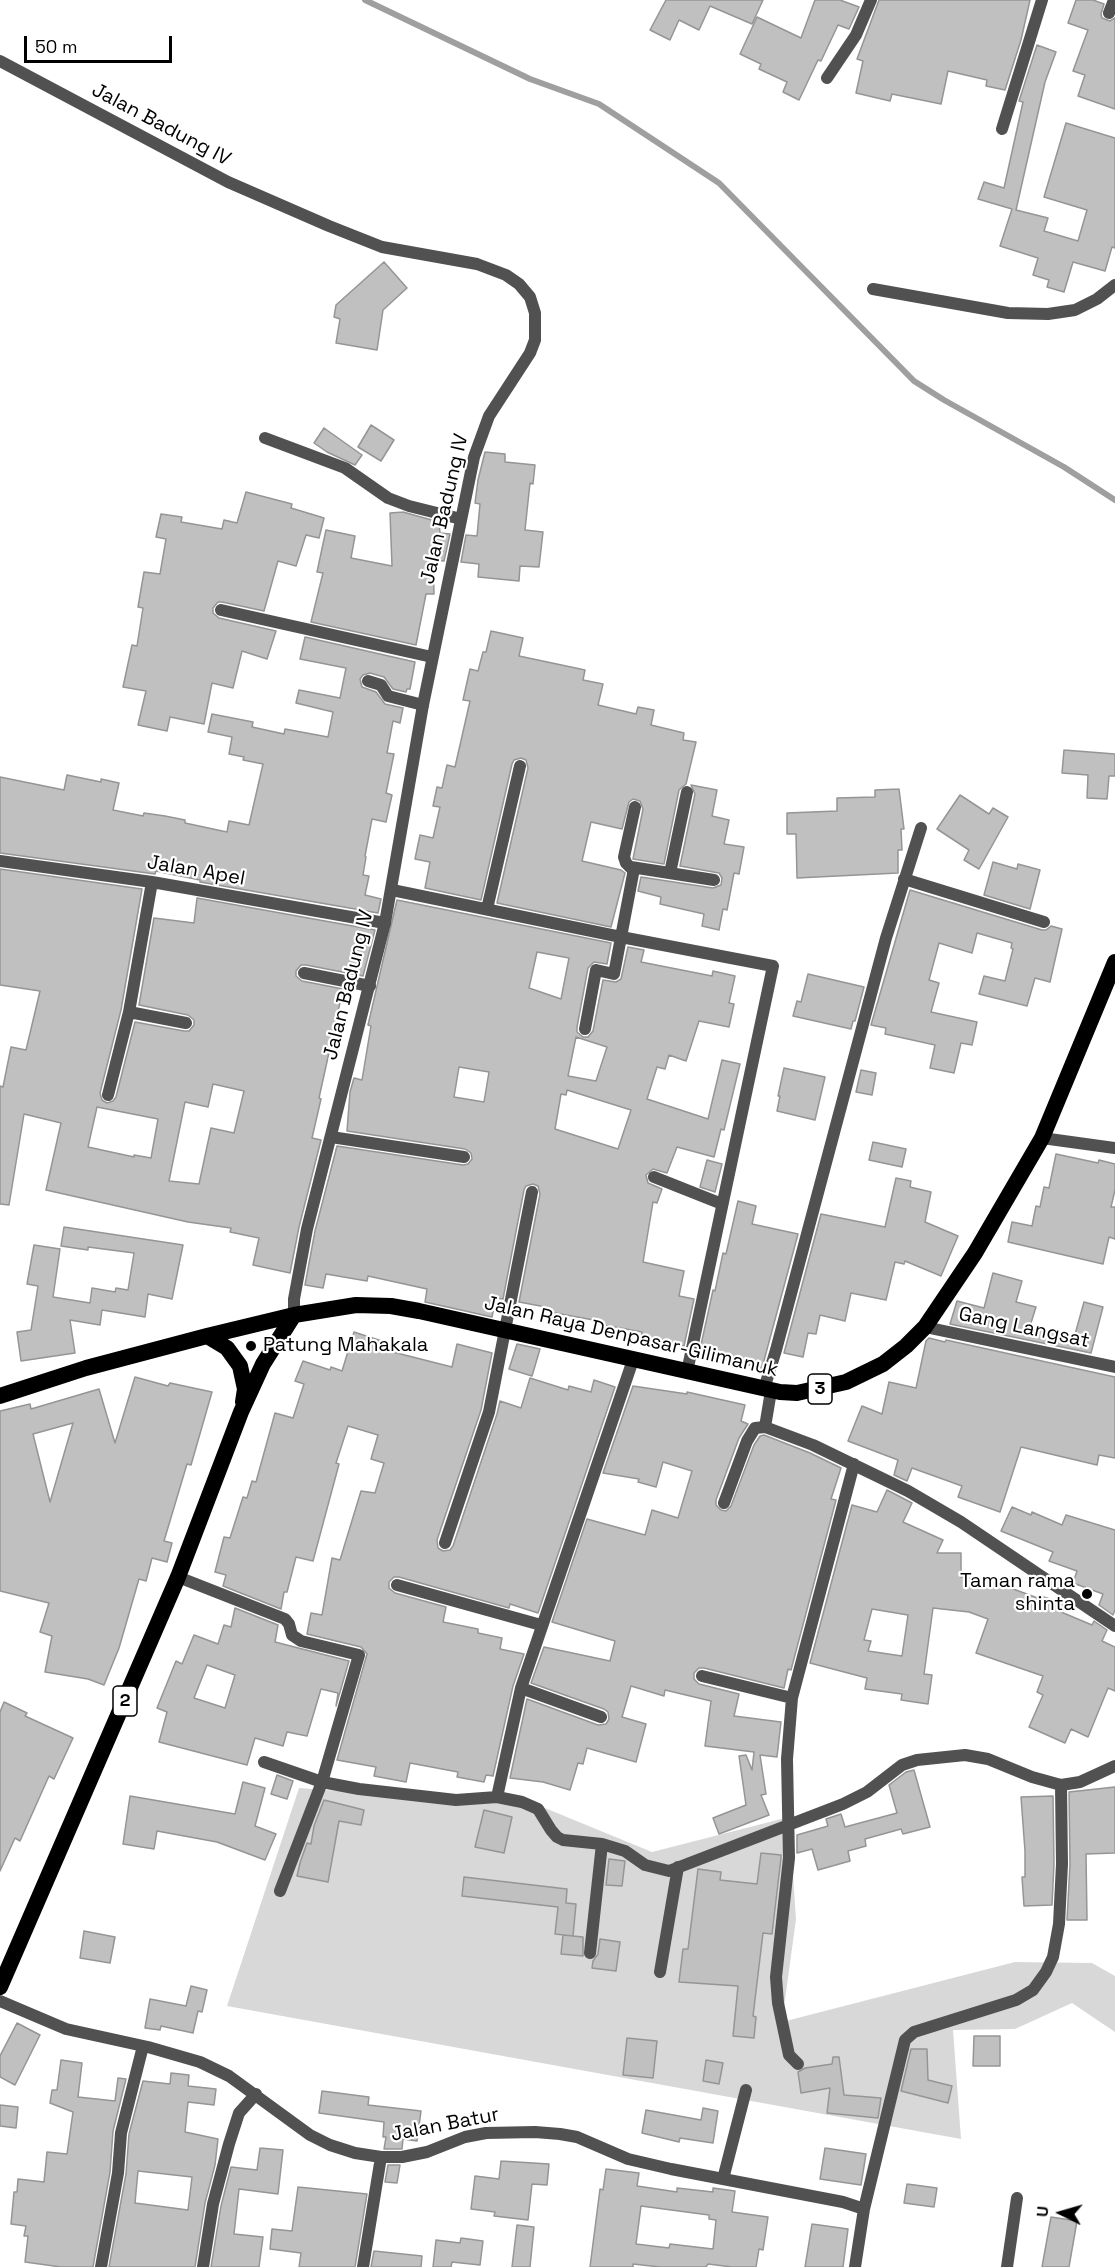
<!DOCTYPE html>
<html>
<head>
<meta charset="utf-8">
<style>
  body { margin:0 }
  #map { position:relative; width:1115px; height:2267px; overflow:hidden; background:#fff; font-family:"Space Grotesk",sans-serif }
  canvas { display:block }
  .north { position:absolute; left:1031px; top:2183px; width:60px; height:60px; -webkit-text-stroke:4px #fff; paint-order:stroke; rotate:275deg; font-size:16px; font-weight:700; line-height:24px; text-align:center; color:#000 }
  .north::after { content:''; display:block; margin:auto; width:21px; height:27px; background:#000; clip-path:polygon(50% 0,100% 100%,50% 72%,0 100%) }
  .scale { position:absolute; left:24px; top:36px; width:148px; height:27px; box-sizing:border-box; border:3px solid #000; border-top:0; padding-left:8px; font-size:18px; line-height:21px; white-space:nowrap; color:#000; -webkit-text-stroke:4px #fff; paint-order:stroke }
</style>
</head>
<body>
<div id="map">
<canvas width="1115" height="2267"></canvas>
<div class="north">U</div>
<div class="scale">50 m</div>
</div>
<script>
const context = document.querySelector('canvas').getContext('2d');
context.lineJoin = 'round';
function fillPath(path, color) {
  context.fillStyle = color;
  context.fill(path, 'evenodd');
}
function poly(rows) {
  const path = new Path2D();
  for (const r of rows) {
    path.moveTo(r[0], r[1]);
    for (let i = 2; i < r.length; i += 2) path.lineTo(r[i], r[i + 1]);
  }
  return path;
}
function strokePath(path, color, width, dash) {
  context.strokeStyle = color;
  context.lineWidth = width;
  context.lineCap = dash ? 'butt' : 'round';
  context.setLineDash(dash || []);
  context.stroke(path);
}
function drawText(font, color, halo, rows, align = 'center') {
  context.font = font + ' "Space Grotesk",sans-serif';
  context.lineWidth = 4.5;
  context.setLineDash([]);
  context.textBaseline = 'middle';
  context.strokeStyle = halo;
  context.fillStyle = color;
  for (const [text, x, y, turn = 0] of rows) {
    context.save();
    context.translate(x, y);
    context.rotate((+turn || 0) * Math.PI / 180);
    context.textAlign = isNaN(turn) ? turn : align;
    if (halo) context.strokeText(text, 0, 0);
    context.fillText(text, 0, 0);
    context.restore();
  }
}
fillPath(poly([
  [299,1788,540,1806,652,1852,789,1817,796,1919,782,2022,1015,1962,1092,1963,1115,1976,1115,2032,1072,2003,1015,2029,953,2030,961,2139,227,2006]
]), '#d8d8d8');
strokePath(poly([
  [365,0,530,79,599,104,719,183,914,381,944,400,1064,467,1115,500]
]), '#9f9f9f', 6);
const building = poly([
  [666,0,763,0,752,24,710,6,699,30,679,20,670,40,650,30,666,0],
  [815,0,840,0,859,7,849,29,838,25,821,61,818,60,799,100,783,92,787,82,759,69,761,64,740,54,757,17,801,38,815,0],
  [879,0,1030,0,1021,40,1005,90,986,86,987,80,948,71,941,104,892,94,890,101,856,93,863,61,857,59,879,0],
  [1076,0,1093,0,1104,4,1101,14,1102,18,1110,21,1115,18,1115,109,1078,96,1085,75,1073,71,1088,30,1068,23,1076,0],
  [1037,45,1056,52,1045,82,1016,210,1048,218,1044,231,1078,241,1087,210,1044,197,1066,123,1115,138,1115,248,1112,247,1105,271,1073,262,1064,292,1047,287,1049,280,1033,275,1038,258,1000,246,1012,209,978,199,984,182,1004,188,1023,102,1019,101,1037,45],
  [384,262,407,288,383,310,377,350,336,343,340,319,334,317,336,305,384,262],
  [371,425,394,440,381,461,358,447,371,425],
  [324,428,362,455,355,465,327,452,314,443,324,428],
  [485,452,505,454,505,462,535,465,533,484,530,483,525,530,543,532,539,567,520,566,519,581,478,577,479,564,461,562,466,535,477,536,480,504,475,503,478,480,485,452],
  [246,492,292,504,291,508,324,518,319,538,306,535,296,566,278,561,264,611,222,602,218,602,213,608,213,613,219,618,276,631,267,659,242,651,233,688,212,683,204,724,170,717,167,731,138,725,146,691,123,687,132,645,137,646,143,608,138,607,144,572,160,574,166,539,156,537,161,514,182,517,181,522,222,529,224,520,237,523,246,492],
  [403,512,439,522,440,533,450,534,444,561,433,560,434,594,426,594,416,645,311,622,323,573,317,572,326,530,355,536,351,558,392,566,390,513,403,512],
  [491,631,523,638,519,656,585,670,583,680,603,684,598,705,636,714,638,707,654,710,651,725,684,733,683,740,696,742,686,784,679,790,664,864,633,859,643,809,640,801,633,799,629,802,622,829,591,822,582,861,621,870,625,873,611,927,497,903,528,768,526,760,521,758,514,760,512,764,481,900,425,888,430,862,415,859,420,835,433,838,440,807,433,806,437,787,442,788,447,765,455,767,470,701,463,700,470,669,478,671,483,652,486,652,491,631],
  [305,637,415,662,410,689,407,689,406,692,393,689,384,677,370,673,363,675,360,679,362,687,376,692,385,704,403,708,400,723,393,721,387,753,394,754,386,793,392,795,386,822,372,819,365,856,366,857,363,875,369,876,365,895,381,899,378,913,200,882,200,880,156,871,155,874,0,853,0,777,64,790,67,775,101,782,101,779,119,783,113,810,143,816,144,813,165,816,185,820,185,823,227,832,229,821,249,825,263,764,243,760,244,757,229,754,232,737,208,732,212,714,253,722,252,727,284,734,285,729,328,737,333,712,296,703,299,690,340,698,346,668,300,659,305,637],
  [1064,750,1115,754,1115,776,1109,776,1107,799,1087,798,1088,775,1062,773,1064,750],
  [691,785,717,790,712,816,729,820,724,844,744,847,739,874,734,873,727,910,723,909,719,930,702,926,704,914,660,904,661,897,638,891,641,877,713,888,721,885,722,878,719,873,680,866,695,794,691,785],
  [899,789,904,829,901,829,902,850,898,850,898,873,797,878,796,834,787,834,787,813,837,811,837,798,875,797,875,790,899,789],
  [960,795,989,814,993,808,1008,817,979,869,964,860,969,850,937,829,960,795],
  [993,862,1017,869,1018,864,1040,870,1030,909,984,895,993,862],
  [0,869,142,889,121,1010,100,1093,102,1100,107,1103,113,1101,116,1097,135,1022,184,1031,189,1031,194,1025,194,1020,188,1015,139,1005,154,918,194,923,197,898,375,930,363,976,306,965,301,965,296,971,296,976,302,981,343,989,319,1098,321,1099,312,1138,321,1140,299,1227,290,1273,253,1265,259,1238,230,1232,231,1228,188,1222,46,1190,61,1123,24,1114,9,1205,0,1204,0,1086,3,1087,11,1047,26,1050,40,991,0,985,0,869],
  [213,1084,244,1091,234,1133,211,1128,199,1184,169,1181,185,1102,208,1107,213,1084],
  [97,1107,158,1119,151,1158,134,1155,134,1157,88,1147,97,1107],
  [910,890,1042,930,1046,930,1051,926,1062,929,1050,982,1035,978,1027,1006,979,994,984,976,1005,981,1013,949,1011,948,1012,943,977,933,972,953,939,943,929,980,939,983,931,1012,977,1022,972,1045,961,1043,954,1073,930,1068,935,1045,885,1034,886,1028,871,1025,910,890],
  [397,900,611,943,607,964,594,962,588,968,577,1027,577,1032,583,1037,588,1037,593,1031,603,980,616,982,621,979,628,947,644,950,641,962,712,976,713,971,735,976,729,1003,734,1004,729,1027,699,1021,686,1061,669,1055,665,1069,657,1067,647,1099,708,1119,722,1060,740,1064,724,1130,721,1129,714,1157,677,1147,667,1173,653,1169,646,1175,648,1183,662,1189,657,1203,653,1202,643,1262,684,1271,679,1296,694,1299,684,1346,641,1337,642,1332,598,1324,599,1321,550,1312,551,1308,519,1302,540,1194,538,1186,533,1184,526,1186,524,1190,503,1299,496,1298,492,1317,425,1302,427,1289,368,1276,367,1281,326,1274,323,1288,305,1285,315,1231,337,1146,463,1165,468,1164,472,1159,471,1153,465,1149,347,1131,350,1092,354,1078,362,1080,371,1026,368,1025,397,900],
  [537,952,569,958,561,999,529,988,537,952],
  [576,1037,607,1047,596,1081,568,1076,576,1037],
  [459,1067,489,1072,484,1102,454,1097,459,1067],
  [567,1090,631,1110,618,1149,555,1129,561,1094,566,1095,567,1090],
  [808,974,864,987,855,1021,853,1021,851,1029,793,1016,797,1001,801,1002,808,974],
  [784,1068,825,1077,815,1120,777,1111,780,1096,778,1096,784,1068],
  [861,1070,876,1073,872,1095,856,1092,861,1070],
  [873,1142,906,1149,902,1167,869,1160,873,1142],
  [1056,1154,1098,1163,1099,1160,1115,1164,1115,1190,1111,1207,1115,1207,1115,1239,1109,1237,1103,1264,1008,1242,1012,1222,1032,1226,1036,1206,1040,1207,1044,1187,1049,1188,1056,1154],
  [707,1160,722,1164,715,1192,700,1187,707,1160],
  [896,1178,911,1181,910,1187,931,1192,925,1222,958,1236,941,1276,905,1261,904,1264,895,1262,886,1300,851,1293,845,1321,820,1315,816,1334,808,1333,803,1357,784,1353,821,1214,885,1227,896,1178],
  [738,1201,756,1206,752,1224,798,1234,762,1368,699,1354,713,1290,715,1291,723,1253,726,1254,738,1201],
  [64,1227,183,1245,172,1299,148,1294,145,1317,102,1310,100,1325,70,1320,75,1353,21,1361,17,1332,31,1330,38,1286,27,1284,34,1245,60,1249,53,1297,90,1303,92,1288,115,1292,116,1288,128,1290,134,1253,88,1247,88,1250,61,1246,64,1227],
  [993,1273,1022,1281,1016,1302,1036,1307,1030,1326,1074,1338,1084,1302,1103,1307,1091,1353,950,1324,957,1301,984,1308,993,1273],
  [354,1332,391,1344,389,1351,452,1367,457,1344,492,1353,481,1410,437,1540,438,1548,443,1551,450,1550,453,1546,497,1414,500,1401,521,1408,530,1378,568,1390,569,1386,591,1392,594,1380,615,1387,538,1613,510,1604,509,1608,399,1577,394,1577,389,1582,389,1588,395,1593,446,1607,443,1622,478,1629,478,1633,502,1638,500,1649,524,1654,513,1686,493,1776,486,1775,484,1782,457,1777,458,1772,410,1763,406,1782,374,1776,376,1767,337,1760,367,1654,361,1647,307,1634,311,1613,322,1615,332,1558,340,1560,361,1491,375,1493,384,1463,371,1459,378,1435,348,1426,336,1463,339,1464,313,1561,296,1557,287,1592,284,1592,281,1609,223,1586,226,1575,215,1572,224,1537,230,1538,243,1497,247,1498,252,1481,256,1482,275,1413,293,1418,304,1384,295,1381,303,1361,330,1370,331,1367,342,1371,354,1332],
  [929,1338,945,1342,946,1340,1115,1377,1115,1458,1099,1455,1097,1465,1021,1447,1000,1512,958,1497,962,1486,912,1468,907,1481,894,1475,898,1460,848,1441,862,1406,882,1414,889,1382,916,1388,926,1341,929,1338],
  [517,1344,540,1349,532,1376,509,1369,517,1344],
  [135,1377,168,1386,170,1383,212,1392,191,1465,187,1464,164,1541,172,1543,167,1562,152,1558,146,1581,139,1579,119,1648,104,1685,88,1679,45,1672,52,1636,40,1632,49,1603,0,1591,0,1411,30,1404,31,1409,99,1389,115,1443,135,1377],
  [73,1423,50,1502,33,1434,73,1423],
  [633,1386,687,1394,687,1392,745,1405,741,1421,748,1424,739,1438,716,1500,716,1505,721,1510,726,1511,731,1506,754,1445,760,1436,764,1435,810,1453,841,1468,831,1499,836,1500,791,1670,788,1669,784,1688,704,1668,699,1668,694,1673,694,1679,699,1684,739,1694,734,1716,781,1722,777,1757,760,1755,766,1794,761,1795,769,1815,719,1834,713,1818,746,1805,739,1756,746,1755,752,1770,754,1752,705,1746,711,1701,665,1690,664,1696,631,1686,622,1717,646,1724,636,1762,587,1748,583,1764,578,1763,570,1790,543,1782,510,1778,527,1699,598,1725,606,1724,609,1719,608,1712,604,1709,531,1683,544,1647,610,1661,615,1641,552,1622,587,1519,645,1535,652,1510,678,1518,692,1471,663,1462,656,1487,638,1482,639,1479,603,1473,633,1386],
  [887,1490,912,1503,903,1522,943,1540,937,1553,961,1553,961,1577,997,1583,1043,1600,1044,1597,1064,1604,1061,1612,1092,1625,1094,1621,1107,1630,1102,1641,1115,1647,1115,1691,1108,1688,1088,1737,1071,1729,1065,1743,1029,1727,1043,1695,1037,1692,1043,1676,976,1653,988,1619,969,1612,933,1608,924,1674,932,1675,928,1704,901,1700,902,1694,865,1689,867,1678,810,1663,852,1505,877,1512,887,1490],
  [872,1609,908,1615,902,1656,868,1651,871,1641,864,1640,872,1609],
  [1012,1507,1031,1515,1032,1512,1062,1525,1066,1515,1115,1530,1115,1610,1113,1615,1099,1605,1103,1594,1073,1583,1077,1571,1049,1561,1053,1552,1001,1531,1012,1507],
  [235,1608,278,1625,275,1642,349,1661,336,1706,338,1693,321,1689,307,1736,287,1732,283,1746,255,1738,247,1765,159,1742,167,1712,157,1708,176,1661,182,1664,194,1635,218,1644,224,1625,231,1627,235,1608],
  [207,1665,235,1675,225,1708,194,1698,207,1665],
  [4,1702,27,1713,25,1716,73,1738,54,1779,49,1776,20,1841,15,1838,0,1871,0,1712,4,1702],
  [914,1770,930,1827,903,1834,901,1829,865,1839,866,1846,848,1851,850,1861,818,1870,812,1849,797,1853,797,1835,828,1826,826,1819,841,1814,845,1827,897,1813,889,1785,906,1772,914,1770],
  [277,1775,293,1781,287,1799,271,1794,277,1775],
  [243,1782,265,1788,255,1826,276,1834,265,1860,217,1842,157,1831,154,1849,123,1844,130,1796,235,1814,243,1782],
  [1115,1787,1115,1853,1086,1854,1087,1920,1067,1920,1070,1864,1069,1792,1115,1787],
  [1053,1796,1054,1864,1052,1905,1024,1906,1022,1877,1025,1877,1025,1851,1021,1797,1053,1796],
  [324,1800,364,1810,361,1825,339,1821,328,1882,297,1876,300,1863,307,1843,311,1844,314,1826,324,1800],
  [484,1810,512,1817,504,1853,475,1847,484,1810],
  [761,1853,781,1855,781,1858,772,1934,763,1933,753,2016,756,2017,754,2038,733,2036,738,1986,679,1982,683,1949,688,1949,698,1869,721,1872,720,1880,757,1884,761,1853],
  [609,1859,625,1861,622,1886,606,1885,609,1859],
  [464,1877,567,1889,566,1903,576,1904,573,1936,555,1934,558,1907,462,1896,464,1877],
  [84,1931,115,1937,110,1963,80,1958,84,1931],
  [563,1935,583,1937,583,1956,561,1954,563,1935],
  [600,1939,620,1942,616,1971,592,1968,593,1961,598,1954,600,1939],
  [191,1986,207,1990,202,2012,198,2011,193,2033,161,2026,160,2030,145,2028,150,1999,186,2006,191,1986],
  [17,2023,40,2035,15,2085,0,2077,0,2056,17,2023],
  [974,2036,1000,2036,1000,2066,973,2066,974,2036],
  [627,2038,657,2041,653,2078,623,2075,627,2038],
  [911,2049,927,2049,928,2080,952,2086,948,2103,901,2091,911,2049],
  [833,2057,839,2057,844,2095,881,2098,878,2118,827,2113,830,2088,801,2093,798,2072,805,2068,832,2064,833,2057],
  [61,2060,82,2063,78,2097,115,2101,118,2078,126,2079,113,2131,110,2172,93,2267,61,2267,25,2262,28,2236,24,2236,26,2226,11,2224,14,2192,17,2192,18,2179,44,2182,47,2152,67,2154,73,2112,50,2103,52,2090,57,2090,61,2060],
  [706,2060,723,2063,719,2084,703,2081,706,2060],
  [171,2073,189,2075,188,2086,216,2089,214,2105,188,2102,185,2132,218,2139,215,2165,205,2203,195,2267,109,2267,126,2174,129,2134,143,2081,170,2084,171,2073],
  [138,2171,192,2177,188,2210,135,2203,138,2171],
  [322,2091,369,2097,368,2105,421,2111,417,2141,403,2139,402,2149,384,2149,386,2137,383,2137,384,2122,319,2113,322,2091],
  [0,2105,18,2107,16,2128,0,2126,0,2105],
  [703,2108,718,2111,713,2143,680,2138,679,2142,642,2133,646,2110,701,2120,703,2108],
  [260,2148,283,2150,278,2194,239,2189,234,2234,263,2237,259,2267,211,2267,221,2206,231,2167,257,2170,260,2148],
  [825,2148,866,2154,861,2185,820,2179,825,2148],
  [501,2161,549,2164,547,2185,532,2184,528,2220,494,2216,495,2212,471,2209,475,2176,499,2179,501,2161],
  [388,2165,400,2165,397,2183,385,2182,388,2165],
  [606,2169,639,2173,637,2186,677,2192,677,2188,713,2192,713,2188,735,2191,732,2212,768,2217,763,2250,759,2249,756,2267,732,2267,708,2264,706,2267,660,2267,633,2264,633,2267,590,2267,600,2189,603,2190,606,2169],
  [641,2206,709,2215,709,2219,716,2220,713,2249,670,2244,669,2248,636,2244,641,2206],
  [907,2184,937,2188,934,2207,904,2203,907,2184],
  [298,2187,367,2194,355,2267,299,2267,301,2253,270,2249,272,2229,292,2231,298,2187],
  [1051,2217,1077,2221,1069,2267,1042,2267,1051,2217],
  [812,2224,848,2229,843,2267,805,2267,812,2224],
  [517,2225,534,2227,530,2267,512,2267,517,2225],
  [461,2238,483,2241,480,2265,452,2262,451,2267,433,2267,436,2240,460,2243,461,2238],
  [374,2251,422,2256,421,2267,371,2267,374,2251]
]);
fillPath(building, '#c0c0c0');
strokePath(building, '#959595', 1.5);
strokePath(poly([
  [1109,13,1114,0],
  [827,78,856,35,871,0],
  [1002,129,1042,0],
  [873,289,1008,313,1048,314,1075,310,1097,299,1115,285],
  [265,438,345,468,388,498,409,506,461,519],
  [221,610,432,657],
  [368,681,381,685,388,696,423,705],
  [0,861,152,882,385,923],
  [631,867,714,880],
  [670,873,687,792],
  [904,879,1044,922],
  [392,890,621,937,773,966,687,1372],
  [487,909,520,766],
  [304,973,370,986],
  [129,1012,186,1023],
  [585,1029,596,970,614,974,633,874,633,870,626,863,624,857,635,807],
  [108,1095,129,1012,152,882],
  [331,1137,464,1157],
  [654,1177,722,1204],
  [925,1327,1115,1367],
  [764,1389,776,1350,886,938,921,828],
  [765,1427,813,1445,908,1491,961,1522,1115,1626],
  [724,1503,747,1441,755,1428,765,1427,771,1391],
  [445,1543,489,1412,532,1192],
  [178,1577,285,1619,289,1624,292,1635,301,1641,359,1655,322,1782,280,1891],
  [397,1585,541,1625],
  [702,1676,792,1698],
  [521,1688,601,1717],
  [264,1762,322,1782,359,1789,456,1800,497,1797,522,1802,538,1809,551,1830,557,1837,563,1840,602,1844,625,1851,645,1865,669,1871,843,1804,867,1792,902,1765,917,1760,965,1755,988,1759,1032,1777,1061,1785,1080,1782,1115,1766],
  [497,1797,521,1688,633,1360],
  [590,1953,602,1844],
  [660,1972,678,1867],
  [0,2001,66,2029,148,2047,200,2062,229,2076,310,2135,330,2145,355,2153,381,2157,402,2157,427,2152,465,2137,486,2133,535,2132,560,2134,577,2137,628,2159,671,2169,843,2202,864,2209,855,2267],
  [798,2064,789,2055,778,2003,776,1977,789,1858,787,1759,792,1698,854,1464],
  [723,2179,746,2090],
  [864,2209,905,2040,914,2032,1016,2000,1033,1990,1046,1972,1053,1957,1059,1924,1062,1864,1061,1785],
  [101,2267,118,2173,121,2133,143,2046],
  [203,2267,213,2204,229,2144,239,2113,256,2094],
  [363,2267,381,2157],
  [1007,2267,1017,2198]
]), '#515151', 12);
strokePath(poly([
  [0,61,228,182,329,226,382,247,477,264,506,275,519,284,530,297,535,313,535,340,530,353,489,416,474,457,423,705,385,923,307,1229,294,1299,294,1315],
  [1042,1138,1115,1148]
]), '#515151', 12);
strokePath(poly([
  [207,1336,227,1348,240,1366,245,1389,243,1402],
  [0,1396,86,1368,207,1336,294,1315,356,1305,391,1306,419,1311,780,1392,797,1393,846,1382,883,1364,906,1346,925,1327,975,1253,1042,1138,1115,962],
  [0,1987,178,1577,241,1412,263,1364,294,1315]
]), '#000', 16);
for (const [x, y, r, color] of [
  [251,1346,6,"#000"],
  [1087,1594,6,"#000"]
]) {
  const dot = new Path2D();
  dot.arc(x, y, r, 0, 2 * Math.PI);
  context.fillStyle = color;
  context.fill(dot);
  strokePath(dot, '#fff', 2);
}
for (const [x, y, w] of [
  [820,1389,24],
  [125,1701,24]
]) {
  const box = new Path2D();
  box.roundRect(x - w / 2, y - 15, w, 30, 4.5);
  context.fillStyle = '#fff';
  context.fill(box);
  strokePath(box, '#000', 1.5);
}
drawText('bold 18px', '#000', null, [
  ["3",820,1389],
  ["2",125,1701]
]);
drawText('20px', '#000', '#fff', [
  ["Jalan Badung IV",161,125,28],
  ["Jalan Badung IV",445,509,-77],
  ["Jalan Apel",196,871,10],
  ["Jalan Badung IV",349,985,-76],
  ["Gang Langsat",1024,1328,12],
  ["Jalan Raya Denpasar-Gilimanuk",631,1337,13],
  ["Jalan Batur",445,2125,-11]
]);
drawText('20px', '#000', '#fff', [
  ["Patung Mahakala",263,1346],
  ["Taman rama",1075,1582,"right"],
  ["shinta",1075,1605,"right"]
], 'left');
</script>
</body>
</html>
